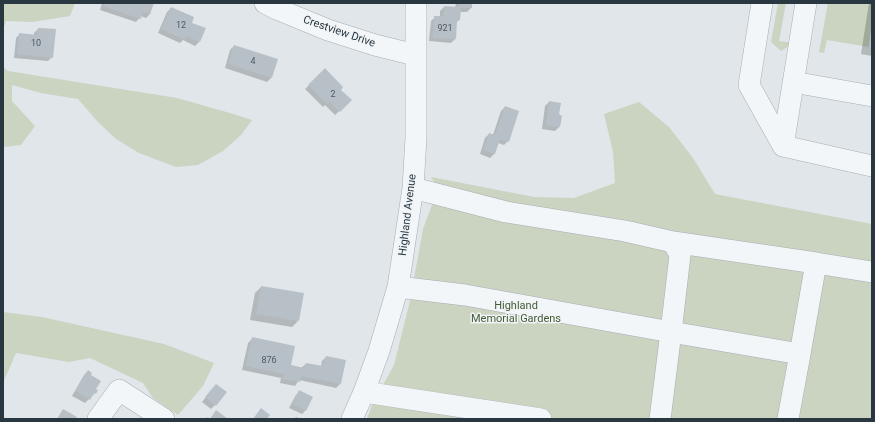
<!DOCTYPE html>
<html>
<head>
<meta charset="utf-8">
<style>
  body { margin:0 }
  #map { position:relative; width:875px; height:422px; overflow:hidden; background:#e0e6ea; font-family:Roboto,sans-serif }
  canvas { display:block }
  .frame { position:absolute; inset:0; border:4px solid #293741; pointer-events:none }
</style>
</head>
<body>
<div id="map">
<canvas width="875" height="422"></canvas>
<div class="frame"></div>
</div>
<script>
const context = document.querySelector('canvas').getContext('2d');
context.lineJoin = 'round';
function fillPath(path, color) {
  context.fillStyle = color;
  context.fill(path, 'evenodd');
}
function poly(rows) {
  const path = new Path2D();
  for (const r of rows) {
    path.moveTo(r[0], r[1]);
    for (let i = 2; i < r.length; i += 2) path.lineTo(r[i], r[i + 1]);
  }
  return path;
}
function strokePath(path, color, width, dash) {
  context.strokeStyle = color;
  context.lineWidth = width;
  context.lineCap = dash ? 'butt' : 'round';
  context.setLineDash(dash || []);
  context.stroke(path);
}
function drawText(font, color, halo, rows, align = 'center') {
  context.font = font + ' Roboto,sans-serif';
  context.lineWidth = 3;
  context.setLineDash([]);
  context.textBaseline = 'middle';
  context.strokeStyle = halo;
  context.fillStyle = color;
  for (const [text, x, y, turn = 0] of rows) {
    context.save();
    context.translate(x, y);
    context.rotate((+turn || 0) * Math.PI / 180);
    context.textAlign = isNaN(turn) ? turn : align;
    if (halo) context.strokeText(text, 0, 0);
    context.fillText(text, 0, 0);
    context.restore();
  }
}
fillPath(poly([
  [3,3,75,3,70,16,32,22,6,21,3,30],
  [778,3,786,3,779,41,794,43,781,51,771,42],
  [828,3,872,3,872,24,869,47,827,40,824,53,819,52],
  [3,67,8,71,177,98,230,113,252,120,241,135,223,151,198,165,176,167,139,153,116,139,97,121,78,99,41,93,12,85,12,101,35,126,21,145,3,147],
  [639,102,669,127,693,158,715,194,872,224,872,419,367,419,372,405,394,365,410,301,423,229,438,189,431,177,534,197,574,198,615,183,613,152,604,114],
  [3,312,42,317,164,344,214,363,203,386,178,415,153,398,143,383,90,358,69,362,16,353,3,383]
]), '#cad4c1');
fillPath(poly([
  [102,3,153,3,150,14,146,18,141,16,136,22,100,10],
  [456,3,475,3,471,4,471,8,467,12,459,12,459,20,456,23,455,39,451,43,429,41,431,21,435,17,440,17,440,11,444,7,455,8],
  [869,3,872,3,872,56,861,54],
  [171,8,191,23,199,42,195,46,183,40,180,43,158,33,167,12],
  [38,29,52,57,48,61,14,58,16,38,20,34,34,35,34,33],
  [234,46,277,60,271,78,267,82,225,68,230,50],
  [325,70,340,90,350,100,335,115,325,105,323,107,305,89],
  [549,102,558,115,559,127,555,131,542,129,545,106],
  [505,107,508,141,504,145,498,143,494,154,490,158,480,154,485,138,489,134,493,135,501,111],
  [261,287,298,321,292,327,250,320,255,293],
  [252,339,290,366,301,368,306,364,321,367,322,361,326,357,345,361,340,384,336,388,299,380,295,386,280,383,281,378,242,370,248,343],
  [88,371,95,393,85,403,72,396,84,375],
  [212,389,215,405,211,409,202,402],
  [299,392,306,410,302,414,289,408,296,395],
  [296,417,301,419,294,419]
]), '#0003');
fillPath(poly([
  [104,3,154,3,150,14,143,12,141,19,103,6],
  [459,3,472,3,472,8,461,8,460,20,457,20,456,39,433,38,434,16,444,16,444,6,459,7],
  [171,7,194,17,192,23,206,28,200,42,186,36,185,40,161,29],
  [38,28,56,29,53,58,17,54,19,33,37,35],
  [871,30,872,30,872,47,869,47],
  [234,45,278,59,272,78,228,64],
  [325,68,343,87,341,90,352,100,340,112,329,102,327,104,308,85],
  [549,101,561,103,559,114,562,116,560,127,546,125],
  [505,106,519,111,509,142,500,139,495,154,483,150,489,133,495,135],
  [261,286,304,293,299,321,256,314],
  [252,337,295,346,291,365,304,368,306,363,323,366,326,356,346,360,341,384,301,376,300,382,283,379,284,374,246,366],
  [88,370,92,373,91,375,101,381,96,389,98,390,96,394,94,393,90,400,75,391],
  [216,384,227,392,216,406,205,397],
  [299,390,313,397,306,411,293,404],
  [261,408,270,415,267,419,253,419],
  [63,409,77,417,76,419,57,419],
  [216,410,228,419,206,419,207,417,210,419]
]), '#b8c0c7');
const minor = poly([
  [265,3,277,9,328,30,375,45,415,55],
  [762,3,749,85,783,146,872,166],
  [793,82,872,96],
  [783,146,806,3],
  [673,242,816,263],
  [398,287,465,295,671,332,680,255,673,242,625,231,506,212,413,188],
  [364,392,541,419],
  [98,419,119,390,164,419],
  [352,419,364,392,379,351,398,287,413,188,416,138,416,3],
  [660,419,671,332,800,354,816,263,872,272],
  [788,419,800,354]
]);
strokePath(minor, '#a5aeb4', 22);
strokePath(minor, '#f3f6f8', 21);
drawText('9px', '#4d5962', null, [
  ["12",181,26],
  ["921",445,29],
  ["10",36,44],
  ["4",253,62],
  ["2",333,95],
  ["876",269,361]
]);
drawText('11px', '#293741', '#f0f4f7', [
  ["Crestview Drive",339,32,19],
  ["Highland Avenue",408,215,-83]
]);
drawText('11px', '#455d36', '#f0f4f7', [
  ["Highland",516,306],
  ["Memorial Gardens",516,319]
]);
</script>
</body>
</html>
